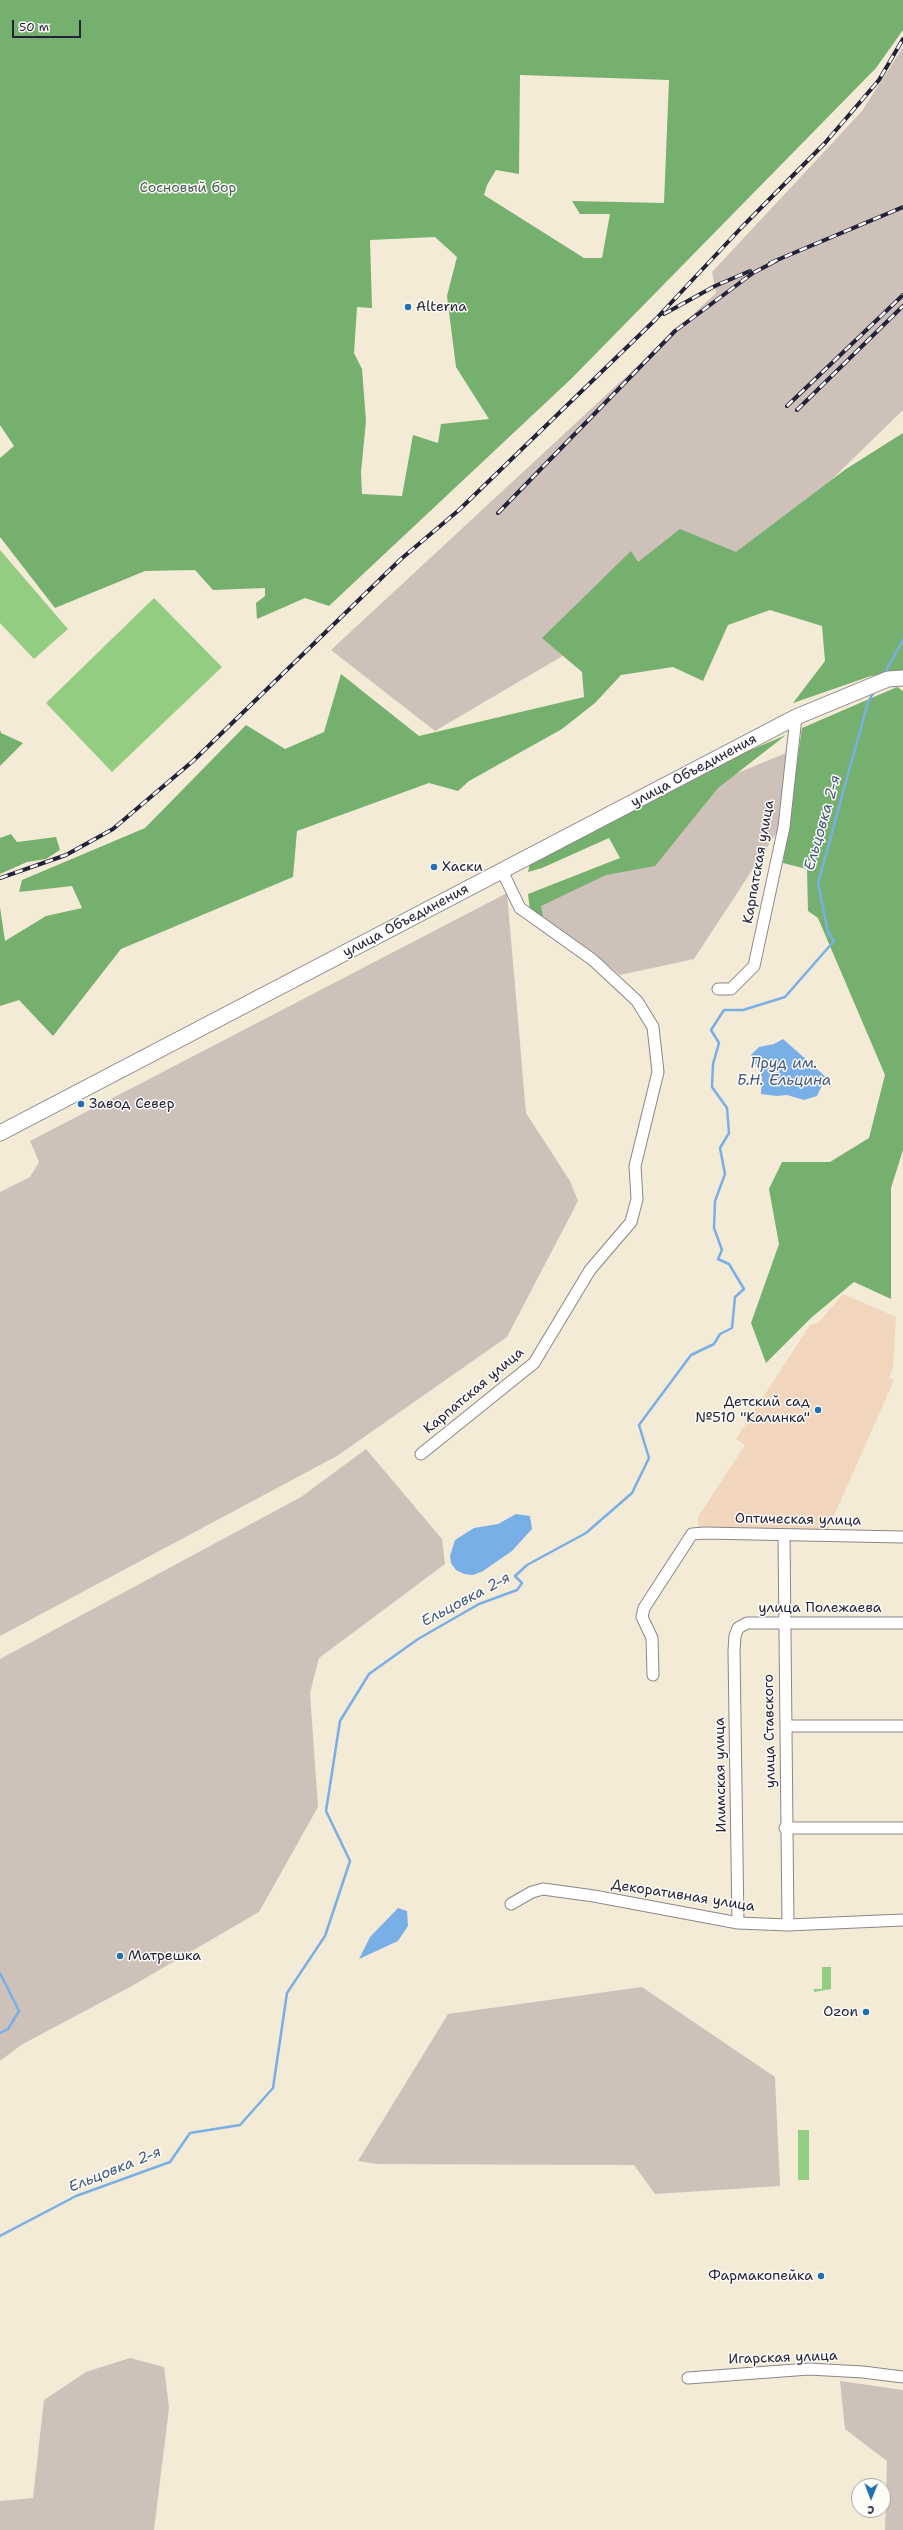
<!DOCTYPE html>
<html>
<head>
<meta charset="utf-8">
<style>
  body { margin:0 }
  #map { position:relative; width:903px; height:2530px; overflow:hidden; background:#f4ebd6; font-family:"Shantell Sans",sans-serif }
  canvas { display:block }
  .north { position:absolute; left:851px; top:2478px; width:40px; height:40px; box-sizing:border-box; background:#fdfcf7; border:1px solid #a5a5ac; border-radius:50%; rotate:181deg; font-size:11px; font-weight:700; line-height:16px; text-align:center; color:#22223b }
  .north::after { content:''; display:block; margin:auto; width:14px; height:18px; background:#1f6fb2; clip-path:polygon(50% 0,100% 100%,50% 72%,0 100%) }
  .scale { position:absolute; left:12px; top:20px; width:69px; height:18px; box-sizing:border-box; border:2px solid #22223b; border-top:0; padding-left:5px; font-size:12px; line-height:14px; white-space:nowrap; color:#22223b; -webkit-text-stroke:3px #fdfcf7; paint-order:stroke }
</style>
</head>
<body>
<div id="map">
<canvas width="903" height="2530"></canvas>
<div class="north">С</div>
<div class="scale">50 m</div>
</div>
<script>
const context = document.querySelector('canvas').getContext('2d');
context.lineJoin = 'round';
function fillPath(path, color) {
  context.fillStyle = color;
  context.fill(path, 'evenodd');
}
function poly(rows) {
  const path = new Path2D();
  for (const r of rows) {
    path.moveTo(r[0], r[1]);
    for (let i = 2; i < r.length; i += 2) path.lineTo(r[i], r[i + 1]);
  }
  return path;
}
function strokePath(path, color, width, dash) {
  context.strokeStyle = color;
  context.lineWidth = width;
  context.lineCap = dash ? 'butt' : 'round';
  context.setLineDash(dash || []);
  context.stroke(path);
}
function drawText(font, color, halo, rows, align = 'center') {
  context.font = font + ' "Shantell Sans",sans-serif';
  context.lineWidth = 3;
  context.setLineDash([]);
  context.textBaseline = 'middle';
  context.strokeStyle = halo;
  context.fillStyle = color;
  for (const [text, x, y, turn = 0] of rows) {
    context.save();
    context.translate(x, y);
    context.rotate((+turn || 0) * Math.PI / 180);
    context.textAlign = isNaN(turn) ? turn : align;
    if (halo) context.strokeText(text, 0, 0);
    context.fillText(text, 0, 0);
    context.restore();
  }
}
fillPath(poly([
  [843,1294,896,1317,893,1367,889,1378,894,1380,826,1534,705,1531,698,1525,698,1517,745,1445,736,1439,810,1325,818,1323]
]), '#f1d5bd');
fillPath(poly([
  [903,47,903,410,785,525,435,731,331,650,716,293,712,272,862,111],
  [786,753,777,832,694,959,620,975,591,951,539,914,537,902,594,874,651,864,723,779],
  [507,893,526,1113,570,1181,578,1201,507,1337,337,1456,0,1636,0,1192,30,1177,39,1162,30,1141],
  [366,1449,442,1539,445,1564,319,1658,310,1693,318,1807,259,1912,130,1987,21,2045,0,2061,0,1659,301,1497],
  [642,1987,775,2077,780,2186,655,2194,634,2165,377,2164,358,2161,448,2014],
  [130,2358,164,2367,169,2408,154,2530,0,2530,0,2501,33,2498,44,2400,86,2372],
  [840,2381,903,2390,903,2530,885,2530,887,2461,845,2429]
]), '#cec1ba');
fillPath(poly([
  [0,550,68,629,34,659,0,623],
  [154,598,222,667,112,772,46,703],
  [822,1967,831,1967,831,1989,814,1992,814,1989,822,1989],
  [798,2130,809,2130,809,2180,798,2180]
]), '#92cd81');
fillPath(poly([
  [0,0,903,0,903,30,876,68,571,379,329,606,305,598,257,619,256,603,265,596,265,588,213,590,195,570,145,571,55,608,0,537,0,458,14,446,0,425],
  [520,75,669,80,664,203,572,201,580,214,610,214,602,258,584,258,484,195,487,185,496,170,519,174],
  [435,237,457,257,447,296,456,367,489,419,441,424,438,443,413,435,402,496,362,494,361,472,366,421,362,369,354,353,357,307,372,308,370,240],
  [903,433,903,672,871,676,793,703,825,661,822,626,770,610,728,625,703,681,673,667,621,675,595,703,562,729,469,781,458,791,429,783,297,831,293,877,121,949,53,1036,19,1000,0,1006,0,907,5,941,46,916,82,908,72,886,19,892,22,880,145,828,246,725,285,749,324,732,341,674,419,736,584,697,582,672,542,638,631,551,638,562,680,529,736,552,846,469],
  [897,687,903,691,903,1150,891,1188,891,1299,854,1282,812,1317,766,1363,751,1323,779,1244,769,1189,782,1162,830,1162,869,1138,885,1075,818,918,808,911,807,869,783,863,802,728],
  [0,730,1,733,23,743,0,766],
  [786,735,718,788,655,866,606,875,541,906,544,922,530,911,528,894,620,858,609,838,542,868,528,872,530,863,706,769],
  [11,834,17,842,56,837,60,850,46,859,27,862,0,874,0,838]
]), '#75b06f');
fillPath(poly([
  [783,1039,826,1077,817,1096,804,1100,787,1095,777,1096,761,1094,762,1077,751,1055,759,1047,774,1044],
  [516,1514,530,1516,532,1529,512,1551,483,1571,473,1575,464,1574,456,1570,451,1563,450,1556,455,1540,474,1528,498,1524],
  [398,1908,407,1911,408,1926,398,1941,359,1959,370,1937]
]), '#79afe7');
strokePath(poly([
  [884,674,903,640],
  [0,1973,19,2011,8,2029,0,2033],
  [0,2236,76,2196,170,2162,190,2133,240,2125,273,2088,287,1993,325,1936,350,1861,326,1811,340,1721,369,1674,418,1639,479,1604,517,1590,522,1583,515,1576,527,1565,586,1533,632,1493,649,1458,639,1425,691,1355,714,1344,720,1334,732,1328,735,1297,744,1289,729,1264,718,1259,722,1250,714,1228,715,1201,725,1174,720,1148,729,1133,727,1108,712,1087,713,1064,719,1043,711,1030,724,1010,743,1010,785,997,834,941,828,932,818,883,868,702,875,690]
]), '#79afe7', 2.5);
const minor = poly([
  [718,989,731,989,754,966,784,827,796,717],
  [421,1454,534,1363,590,1270,631,1222,637,1199,635,1166,658,1072,653,1027,637,1001,593,960,520,908,502,871],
  [784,1536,788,1925],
  [653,1675,652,1638,642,1617,644,1608,692,1534,705,1533,903,1537],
  [786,1726,903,1726],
  [785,1828,903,1828],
  [511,1904,532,1892,543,1889,594,1896,738,1923,788,1925,903,1920],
  [738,1923,734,1651,735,1636,738,1628,747,1623,903,1623],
  [688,2378,809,2369,863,2372,903,2377]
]);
const secondary = poly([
  [0,1133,796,717,888,679,903,678]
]);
strokePath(minor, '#8b8688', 13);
strokePath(secondary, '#8b8688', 17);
strokePath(minor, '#fff', 11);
strokePath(secondary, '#fff', 15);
const rail = poly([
  [770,263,903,207],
  [664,314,715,286,750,271],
  [787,406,903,295],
  [797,410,903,306],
  [498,513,675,331,753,273,776,261],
  [0,878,66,855,113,829,193,761,401,559,459,510,655,320,741,228,825,143,879,80,903,39]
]);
strokePath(rail, '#22223b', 4);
strokePath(rail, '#fdfcf7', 2.5, [8]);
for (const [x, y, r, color] of [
  [408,307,4,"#1f6fb2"],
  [434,867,4,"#1f6fb2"],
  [81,1104,4,"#1f6fb2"],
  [818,1410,4,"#1f6fb2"],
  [120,1956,4,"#1f6fb2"],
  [866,2012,4,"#1f6fb2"],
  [821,2276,4,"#1f6fb2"]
]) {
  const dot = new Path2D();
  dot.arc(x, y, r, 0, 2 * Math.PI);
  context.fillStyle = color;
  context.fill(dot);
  strokePath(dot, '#fdfcf7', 1.5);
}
drawText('14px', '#495e54', '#fdfcf7', [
  ["Сосновый бор",188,188]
]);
drawText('14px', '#22223b', '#fdfcf7', [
  ["Alterna",416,307],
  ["Хаски",442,867],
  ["Завод Север",89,1104],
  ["Детский сад",810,1402,"right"],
  ["№510 \"Калинка\"",810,1418,"right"],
  ["Матрешка",128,1956],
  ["Ozon",858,2012,"right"],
  ["Фармакопейка",813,2276,"right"]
], 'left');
drawText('14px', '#22223b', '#fdfcf7', [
  ["улица Объединения",694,771,-28],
  ["Карпатская улица",759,862,-80],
  ["улица Объединения",406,921,-28],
  ["Карпатская улица",474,1391,-40],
  ["Оптическая улица",798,1520,1],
  ["улица Полежаева",820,1608],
  ["улица Ставского",770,1731,-91],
  ["Илимская улица",721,1775,-91],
  ["Декоративная улица",683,1896,9],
  ["Игарская улица",783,2358,-2]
]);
drawText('italic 15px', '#455a80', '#fdfcf7', [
  ["Ельцовка 2-я",823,823,-74],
  ["Пруд им.",784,1064],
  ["Б.Н. Ельцина",784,1081],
  ["Ельцовка 2-я",466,1600,-28],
  ["Ельцовка 2-я",115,2170,-22]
]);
</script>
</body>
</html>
